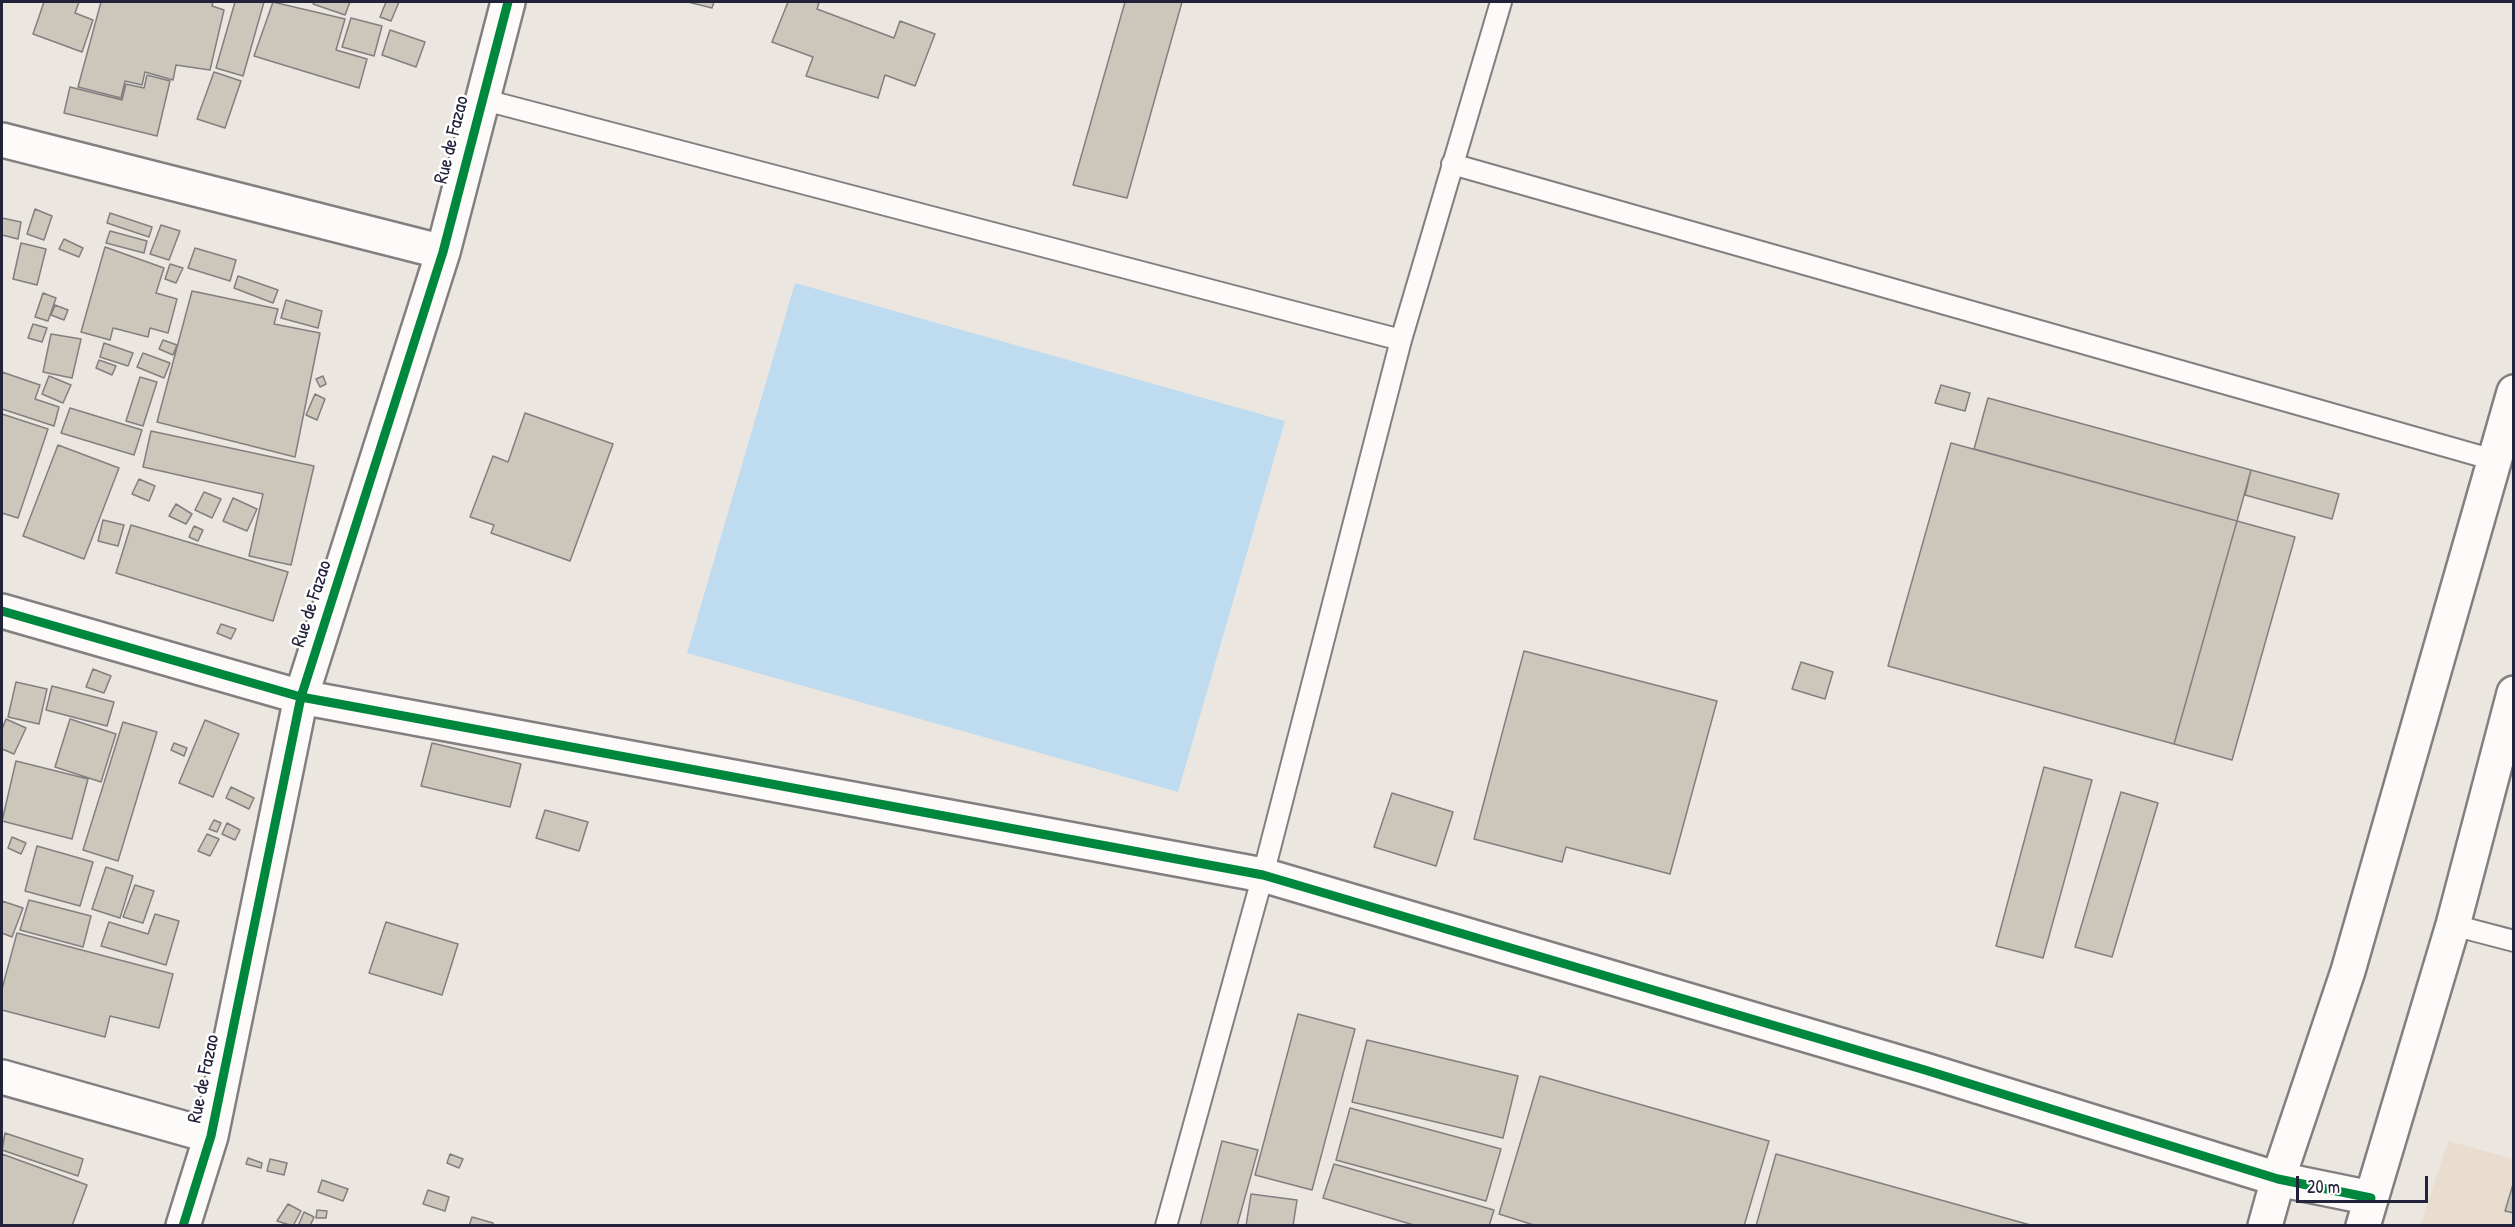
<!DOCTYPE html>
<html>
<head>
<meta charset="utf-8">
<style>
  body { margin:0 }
  #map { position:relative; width:2515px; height:1227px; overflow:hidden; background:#ebe6df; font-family:"Patrick Hand",sans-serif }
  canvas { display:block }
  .frame { position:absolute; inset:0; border:3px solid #22223b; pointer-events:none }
  .scale { position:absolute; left:2296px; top:1176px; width:132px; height:27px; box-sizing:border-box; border:3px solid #22223b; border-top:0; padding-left:8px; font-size:18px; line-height:21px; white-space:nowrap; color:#22223b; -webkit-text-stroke:4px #fff; paint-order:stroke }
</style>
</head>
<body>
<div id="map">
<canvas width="2515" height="1227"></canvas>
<div class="frame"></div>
<div class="scale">20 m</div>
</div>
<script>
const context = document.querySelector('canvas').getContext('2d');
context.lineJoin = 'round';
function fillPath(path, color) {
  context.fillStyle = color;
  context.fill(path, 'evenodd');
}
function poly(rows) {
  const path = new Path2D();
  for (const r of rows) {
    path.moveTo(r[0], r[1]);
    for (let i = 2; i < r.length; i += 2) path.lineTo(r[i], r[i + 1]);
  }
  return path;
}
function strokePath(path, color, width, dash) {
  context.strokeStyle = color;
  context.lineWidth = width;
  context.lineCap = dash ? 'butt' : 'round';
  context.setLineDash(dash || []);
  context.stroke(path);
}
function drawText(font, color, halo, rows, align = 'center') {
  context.font = font + ' "Patrick Hand",sans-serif';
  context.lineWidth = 5;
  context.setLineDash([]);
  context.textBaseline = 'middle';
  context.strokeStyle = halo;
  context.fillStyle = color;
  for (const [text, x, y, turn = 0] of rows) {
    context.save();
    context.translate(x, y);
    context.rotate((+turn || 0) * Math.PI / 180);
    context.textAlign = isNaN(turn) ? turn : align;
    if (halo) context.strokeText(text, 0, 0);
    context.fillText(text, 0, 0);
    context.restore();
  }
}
fillPath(poly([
  [2448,1141,2513,1159,2513,1225,2420,1226]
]), '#e8ddce');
fillPath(poly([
  [795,283,1285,421,1178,792,687,653]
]), '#bfdbf0');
const building = poly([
  [44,2,79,2,75,13,93,20,82,52,33,34,44,2],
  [101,2,213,2,212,6,224,10,210,70,176,65,173,80,145,72,142,85,125,81,121,98,78,87,101,2],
  [235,2,264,2,243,76,216,68,235,2],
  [273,2,345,19,336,50,367,59,359,88,254,56,273,2],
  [314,2,350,2,345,15,313,4,314,2],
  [386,2,399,2,391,21,380,17,386,2],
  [688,2,714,2,712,8,688,2],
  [788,2,816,2,819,3,817,9,894,38,900,21,935,34,915,86,885,75,878,98,806,76,813,57,772,42,788,2],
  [1125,2,1182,2,1127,198,1073,185,1125,2],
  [351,18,382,26,374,56,342,47,351,18],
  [390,30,425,42,416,67,382,55,390,30],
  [214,72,241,81,225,128,197,119,214,72],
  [147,75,170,81,157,136,64,113,70,87,122,100,126,84,144,88,147,75],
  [35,209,52,216,44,240,27,234,35,209],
  [110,213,152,227,149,237,107,223,110,213],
  [2,218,21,222,18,239,2,235,2,218],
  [161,225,180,231,169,260,150,254,161,225],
  [110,231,147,241,144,253,106,243,110,231],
  [64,239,83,248,79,257,59,249,64,239],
  [21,243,46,249,37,285,13,279,21,243],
  [105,247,164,268,156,293,177,299,168,333,150,328,148,337,113,328,110,340,81,332,105,247],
  [195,248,236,260,230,281,188,268,195,248],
  [170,264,183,268,176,283,165,279,170,264],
  [238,276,278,290,273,303,234,288,238,276],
  [192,291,278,309,274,324,320,333,295,457,157,422,192,291],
  [43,293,56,298,48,321,35,317,43,293],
  [286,300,322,311,318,328,281,318,286,300],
  [55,305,68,310,64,320,51,315,55,305],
  [33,324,47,328,42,342,28,338,33,324],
  [51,334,81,339,72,378,43,372,51,334],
  [163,340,177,345,173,355,159,349,163,340],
  [104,343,133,353,128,366,100,357,104,343],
  [143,353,170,363,164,378,137,367,143,353],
  [99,360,116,366,112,375,96,368,99,360],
  [2,372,40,385,35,399,59,407,54,426,2,409,2,372],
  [49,376,71,385,63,403,42,394,49,376],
  [323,376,326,384,320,387,316,379,323,376],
  [140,377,157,382,143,426,126,421,140,377],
  [1941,385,1970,393,1965,411,1935,403,1941,385],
  [315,394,325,399,317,420,306,415,315,394],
  [1988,398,2251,470,2237,521,1974,449,1988,398],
  [70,408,142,430,134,455,61,433,70,408],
  [525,413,613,444,570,561,491,533,494,525,470,517,493,456,508,462,525,413],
  [2,414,48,429,18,518,2,513,2,414],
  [151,431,314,466,291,565,249,556,263,494,143,467,151,431],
  [1951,443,2237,521,2174,744,1888,666,1951,443],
  [58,445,119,468,84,559,23,536,58,445],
  [2251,470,2339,494,2332,519,2245,495,2251,470],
  [139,479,155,486,149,501,132,494,139,479],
  [204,492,221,499,212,518,195,510,204,492],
  [233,498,257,509,247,531,223,521,233,498],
  [176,504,192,514,186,524,169,516,176,504],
  [103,520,124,525,118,546,98,541,103,520],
  [2237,521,2295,537,2232,760,2174,744,2237,521],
  [131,525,288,572,273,621,116,573,131,525],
  [194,526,203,530,198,541,189,537,194,526],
  [221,624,236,629,231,639,217,633,221,624],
  [1524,651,1717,701,1670,874,1566,847,1562,862,1474,839,1524,651],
  [1801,662,1833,672,1825,699,1792,689,1801,662],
  [93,669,111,676,104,693,86,687,93,669],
  [16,682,47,689,39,724,8,717,16,682],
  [52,686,114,702,107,726,46,710,52,686],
  [6,719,26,728,14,754,2,749,2,729,6,719],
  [70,719,116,734,101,782,55,767,70,719],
  [205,720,239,734,213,797,179,783,205,720],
  [123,722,157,732,118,861,83,850,123,722],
  [174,743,187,748,184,756,171,750,174,743],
  [432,743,521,764,510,807,421,786,432,743],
  [16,761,88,779,72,839,2,821,16,761],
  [2044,767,2092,780,2043,958,1996,946,2044,767],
  [231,787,254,798,249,809,226,798,231,787],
  [2121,792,2158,803,2112,957,2075,947,2121,792],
  [1392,793,1453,812,1436,866,1374,847,1392,793],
  [545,810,588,822,579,851,536,838,545,810],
  [214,820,221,823,217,832,209,829,214,820],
  [227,823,240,830,235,840,222,834,227,823],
  [207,834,219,839,210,856,198,851,207,834],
  [12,837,26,843,21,854,8,848,12,837],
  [37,846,93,862,80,906,25,891,37,846],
  [106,867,133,876,120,918,92,909,106,867],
  [135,885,154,891,143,923,123,917,135,885],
  [29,900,91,916,83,947,20,930,29,900],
  [2,901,23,908,12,937,2,933,2,901],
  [155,914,179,921,166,965,101,946,109,922,148,934,155,914],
  [386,922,458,944,442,995,369,973,386,922],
  [17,933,173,974,159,1028,110,1016,105,1037,2,1010,2,989,17,933],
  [1298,1014,1355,1029,1312,1190,1255,1175,1298,1014],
  [1367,1040,1518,1076,1503,1138,1352,1102,1367,1040],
  [1540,1076,1769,1141,1744,1226,1537,1226,1499,1214,1540,1076],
  [1350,1108,1501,1149,1486,1201,1336,1160,1350,1108],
  [5,1133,83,1159,78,1176,2,1150,5,1133],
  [1222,1141,1258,1150,1237,1226,1200,1226,1222,1141],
  [2,1154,87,1185,72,1226,2,1226,2,1154],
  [450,1154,463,1159,459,1168,447,1163,450,1154],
  [1776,1154,2034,1226,1756,1226,1776,1154],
  [248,1158,262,1163,261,1168,246,1164,248,1158],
  [270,1159,287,1163,284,1175,267,1171,270,1159],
  [1334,1164,1494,1210,1489,1226,1417,1226,1323,1198,1334,1164],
  [322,1180,348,1189,343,1201,318,1192,322,1180],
  [2514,1181,2514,1213,2505,1211,2514,1181],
  [428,1190,449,1197,445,1211,423,1204,428,1190],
  [1251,1194,1297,1200,1293,1226,1246,1226,1251,1194],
  [288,1204,301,1211,293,1226,277,1221,288,1204],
  [317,1210,327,1211,326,1218,316,1218,317,1210],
  [304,1212,314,1217,310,1226,298,1226,304,1212],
  [472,1217,493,1223,492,1226,469,1226,472,1217]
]);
fillPath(building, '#cdc6ba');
strokePath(building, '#817f80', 1.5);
const lane = poly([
  [481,99,1401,340],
  [1452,164,2494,460],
  [2453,925,2514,941],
  [1166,1226,1263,875,1401,340,1501,2]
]);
const street = poly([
  [2,140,443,252],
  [2,611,301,697,1263,875,1925,1070,2278,1179,2371,1198],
  [2,1077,211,1136],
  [183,1226,211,1136,301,697,443,252,508,2]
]);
const secondary = poly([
  [2265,1226,2278,1179,2348,971,2514,392],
  [2363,1226,2453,925,2514,693]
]);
strokePath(lane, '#817f80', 24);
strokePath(street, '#817f80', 38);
strokePath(secondary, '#817f80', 38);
strokePath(lane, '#fcfbfa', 20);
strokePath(street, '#fcfbfa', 33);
strokePath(secondary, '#fcfbfa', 33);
strokePath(poly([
  [2,611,301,697,1263,875,1925,1070,2278,1179,2371,1198],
  [183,1226,211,1136,301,697,443,252,508,2]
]), '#00873e', 9);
drawText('20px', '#22223b', '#fff', [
  ["Rue de Fazao",452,140,-76],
  ["Rue de Fazao",312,604,-72],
  ["Rue de Fazao",204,1079,-78]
]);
</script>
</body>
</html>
